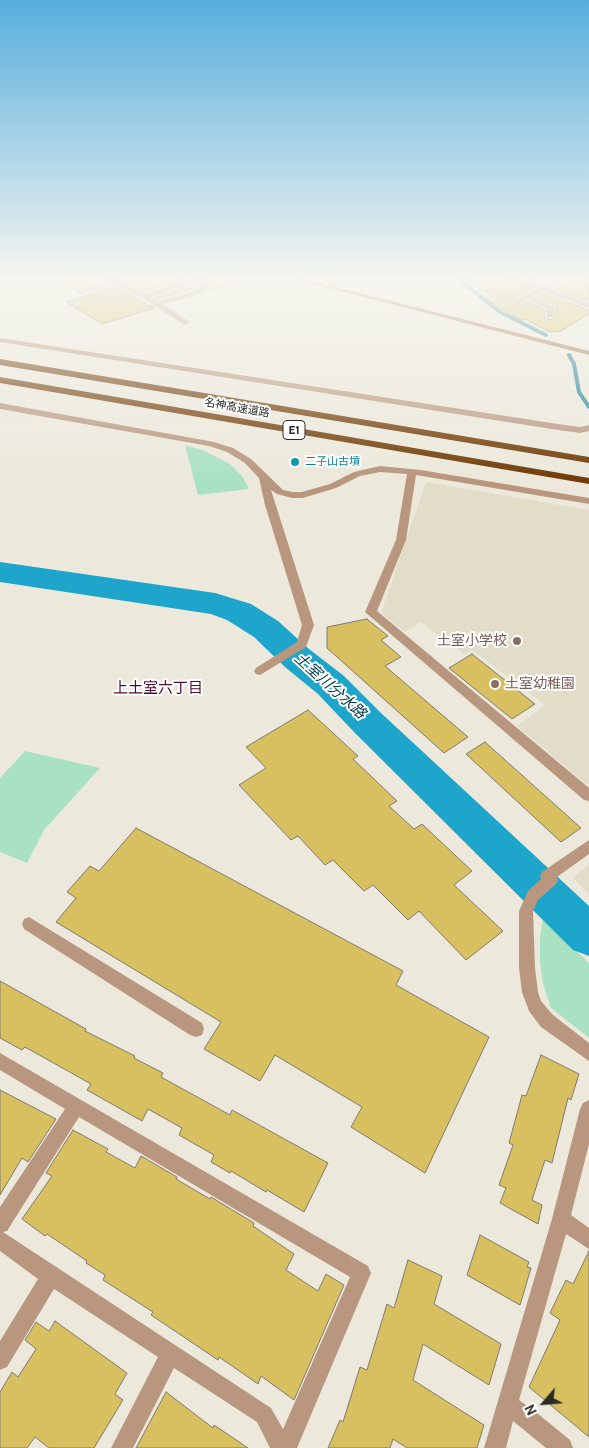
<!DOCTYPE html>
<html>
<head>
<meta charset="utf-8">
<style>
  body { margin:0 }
  #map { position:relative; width:589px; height:1448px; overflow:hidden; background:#ece9dc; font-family:Cabin,sans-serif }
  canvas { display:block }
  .north { position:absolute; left:519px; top:1378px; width:50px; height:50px; -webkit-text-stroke:4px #fff; paint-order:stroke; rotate:243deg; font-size:14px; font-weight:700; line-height:20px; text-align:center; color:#2c2a26 }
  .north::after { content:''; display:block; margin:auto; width:18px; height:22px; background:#2c2a26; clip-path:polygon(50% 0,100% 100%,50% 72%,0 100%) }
</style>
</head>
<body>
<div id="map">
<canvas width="589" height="1448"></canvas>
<div class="north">N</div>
</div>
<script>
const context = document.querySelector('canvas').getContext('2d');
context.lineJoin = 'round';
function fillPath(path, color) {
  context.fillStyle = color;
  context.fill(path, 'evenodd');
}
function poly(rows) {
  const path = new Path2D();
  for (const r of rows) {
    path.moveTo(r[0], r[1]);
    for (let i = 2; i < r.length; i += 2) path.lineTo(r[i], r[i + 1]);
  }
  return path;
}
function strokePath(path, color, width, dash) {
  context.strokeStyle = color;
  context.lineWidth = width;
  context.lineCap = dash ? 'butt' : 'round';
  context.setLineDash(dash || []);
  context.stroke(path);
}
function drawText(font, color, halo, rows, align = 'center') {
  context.font = font + ' Cabin,"Noto Sans JP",sans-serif';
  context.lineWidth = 4;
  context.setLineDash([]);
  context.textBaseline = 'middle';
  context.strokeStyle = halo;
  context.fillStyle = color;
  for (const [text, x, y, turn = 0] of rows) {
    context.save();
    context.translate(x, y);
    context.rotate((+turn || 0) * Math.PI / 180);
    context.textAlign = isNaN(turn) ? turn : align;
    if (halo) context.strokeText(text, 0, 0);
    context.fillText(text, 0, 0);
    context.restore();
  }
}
fillPath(poly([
  [426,482,589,510,589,786,517,726,545,705,472,650,464,654,421,622,405,632,381,613],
  [589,864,589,894,573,878]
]), '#e2ddc9');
fillPath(poly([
  [185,445,205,451,230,464,242,476,249,489,198,495],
  [25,751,100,768,44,830,27,863,0,852,0,778],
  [543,918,589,963,589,1038,551,1008,543,984,540,962,540,938]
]), '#a9e2c2');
strokePath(poly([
  [456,277,500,312,546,335],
  [569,355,574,364,579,392,589,407]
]), '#22809a', 4);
fillPath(poly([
  [0,562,215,593,251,604,278,621,309,649,344,676,381,713,589,906,589,956,573,950,355,733,318,694,285,667,254,637,227,620,211,614,0,582,0,562]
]), '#1da5cb');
const building = poly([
  [57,277,98,277,102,281,82,287,81,294,57,277],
  [130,277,183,277,184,279,146,291,124,281,130,277],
  [195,277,240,277,240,282,212,290,212,286,195,277],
  [459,277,505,277,532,289,514,298,514,305,521,306,529,301,545,310,544,317,546,319,553,319,557,307,538,296,542,293,589,310,589,314,561,331,550,332,525,319,522,320,509,314,487,299,494,296,477,288,480,287,459,277],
  [520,277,546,277,551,278,541,284,520,277],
  [577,277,589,277,589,301,552,288,561,282,566,283,577,277],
  [193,285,197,288,157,299,155,298,193,285],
  [113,286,155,308,102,324,66,302,113,286],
  [367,619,388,636,381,640,401,657,385,666,468,737,444,753,327,648,327,627,367,619],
  [472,654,535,704,512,719,449,668,472,654],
  [308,710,358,756,353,759,397,801,389,806,414,829,422,824,472,871,454,885,503,931,466,960,419,911,408,920,373,885,364,891,333,860,325,865,298,836,291,840,239,785,266,768,246,747,308,710],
  [485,742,581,828,561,842,466,754,485,742],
  [136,828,403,971,396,985,489,1037,425,1173,351,1127,362,1107,275,1055,260,1081,204,1049,221,1022,56,922,76,898,67,892,90,866,99,871,136,828],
  [0,981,86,1029,85,1031,135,1056,134,1058,163,1073,161,1077,230,1115,232,1110,328,1163,304,1212,267,1190,266,1192,231,1171,230,1173,211,1162,214,1155,179,1135,182,1128,148,1109,142,1121,87,1090,91,1084,25,1047,22,1050,0,1038,0,981],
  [541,1055,579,1074,571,1100,568,1098,552,1163,545,1160,532,1200,542,1205,538,1224,500,1203,506,1188,499,1185,513,1145,509,1143,522,1095,526,1096,541,1055],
  [0,1090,56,1119,28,1162,22,1158,0,1195,0,1090],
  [73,1130,108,1149,106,1152,135,1168,141,1156,177,1177,176,1179,210,1199,211,1197,254,1223,253,1226,294,1254,286,1270,318,1291,326,1274,344,1285,294,1400,261,1376,258,1384,219,1357,218,1360,151,1315,153,1312,103,1280,105,1275,86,1263,87,1261,47,1234,45,1236,22,1219,52,1176,46,1173,73,1130],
  [480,1235,529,1262,527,1267,531,1268,520,1305,467,1275,480,1235],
  [589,1251,589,1437,529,1387,560,1320,550,1313,566,1280,573,1284,589,1251],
  [408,1260,442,1276,434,1304,501,1344,489,1385,423,1344,413,1380,484,1425,477,1448,407,1448,393,1439,390,1448,328,1448,340,1420,343,1422,360,1367,367,1370,387,1304,394,1308,408,1260],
  [55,1321,127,1373,115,1394,123,1400,94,1448,49,1448,35,1437,27,1448,0,1448,0,1392,12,1372,18,1377,36,1349,25,1340,36,1322,49,1331,55,1321],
  [166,1392,213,1428,214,1425,248,1448,136,1448,166,1392]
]);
fillPath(building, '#d8bf60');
strokePath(building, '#7e7b70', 1);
fillPath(poly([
  [100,277,109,277,113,279,128,277,119,281,146,293,188,280,185,277,192,277,211,288,190,298,162,304,188,321,189,323,185,325,142,298,113,284,83,293,83,289,107,281,100,277],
  [193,283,201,288,185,294,157,301,151,297,193,283],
  [355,277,365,277,328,288,324,286,355,277],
  [507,277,516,277,541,286,558,277,565,277,548,288,589,303,589,308,542,291,535,296,555,308,552,317,546,317,547,309,529,299,521,304,515,304,515,300,536,289,507,277],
  [0,338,558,424,580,427,589,425,589,431,580,433,558,430,0,342,0,338],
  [0,403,214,442,233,448,251,459,283,490,292,492,302,492,330,484,354,472,380,466,421,470,589,498,589,504,416,475,406,540,377,611,589,788,589,801,584,800,365,612,396,540,407,474,380,472,360,476,336,488,303,498,292,498,277,494,271,490,314,625,306,647,260,675,256,674,254,671,256,668,297,642,302,625,265,505,259,478,245,463,227,452,209,446,0,409,0,403],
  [589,840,589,854,557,877,558,880,556,884,538,900,533,911,535,968,538,992,541,1001,553,1015,589,1043,589,1061,541,1027,529,1011,522,992,519,968,519,911,528,891,541,879,540,876,542,872,589,840],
  [29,917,202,1023,204,1029,202,1035,196,1037,190,1035,24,929,22,924,24,919,29,917],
  [0,1053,368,1266,371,1273,297,1448,270,1448,257,1422,174,1368,133,1448,111,1448,158,1357,54,1289,7,1367,0,1370,0,1341,38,1279,0,1251,0,1207,65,1109,0,1070,0,1053],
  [79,1117,350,1277,283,1429,271,1408,3,1232,7,1231,79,1117],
  [589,1100,589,1144,571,1215,589,1228,589,1249,566,1234,519,1400,537,1413,570,1440,573,1448,546,1448,513,1421,506,1448,484,1448,552,1219,580,1109,583,1103,589,1100]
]), '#b9977e');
fillPath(poly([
  [286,277,297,277,589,351,589,355,286,277]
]), '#9f6e49');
fillPath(poly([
  [0,359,589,457,589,463,0,365,0,359],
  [0,377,589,478,589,484,0,383,0,377]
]), '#713c07');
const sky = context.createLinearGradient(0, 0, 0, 479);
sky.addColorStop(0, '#57aedc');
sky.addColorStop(0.58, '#f6f5ef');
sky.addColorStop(1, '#f6f5ef00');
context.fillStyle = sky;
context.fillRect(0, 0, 589, 479);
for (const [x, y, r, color] of [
  [295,462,5,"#0f9aa8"],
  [517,641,5,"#8d6e63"],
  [495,684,5,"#8d6e63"]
]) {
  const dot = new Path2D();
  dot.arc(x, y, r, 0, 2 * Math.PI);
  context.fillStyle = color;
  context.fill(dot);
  strokePath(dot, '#fff', 2);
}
drawText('11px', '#2c2a26', '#fff', [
  ["名神高速道路",237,408,10]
]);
drawText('11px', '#0d838f', '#fff', [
  ["二子山古墳",305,462]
], 'left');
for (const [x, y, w] of [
  [294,430,22]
]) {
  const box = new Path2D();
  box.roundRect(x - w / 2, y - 9.5, w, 19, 4);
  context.fillStyle = '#fff';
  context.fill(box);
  strokePath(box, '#2c2a26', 1);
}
drawText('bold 12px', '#2c2a26', null, [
  ["E1",294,430]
]);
drawText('14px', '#785e54', '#fff', [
  ["土室小学校",507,641],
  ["土室幼稚園",505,684,"left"]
], 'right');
drawText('italic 15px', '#013a4a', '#fff', [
  ["土室川分水路",330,686,42]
]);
drawText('15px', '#4b0c30', '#fff', [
  ["上土室六丁目",158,689]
]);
</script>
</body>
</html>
